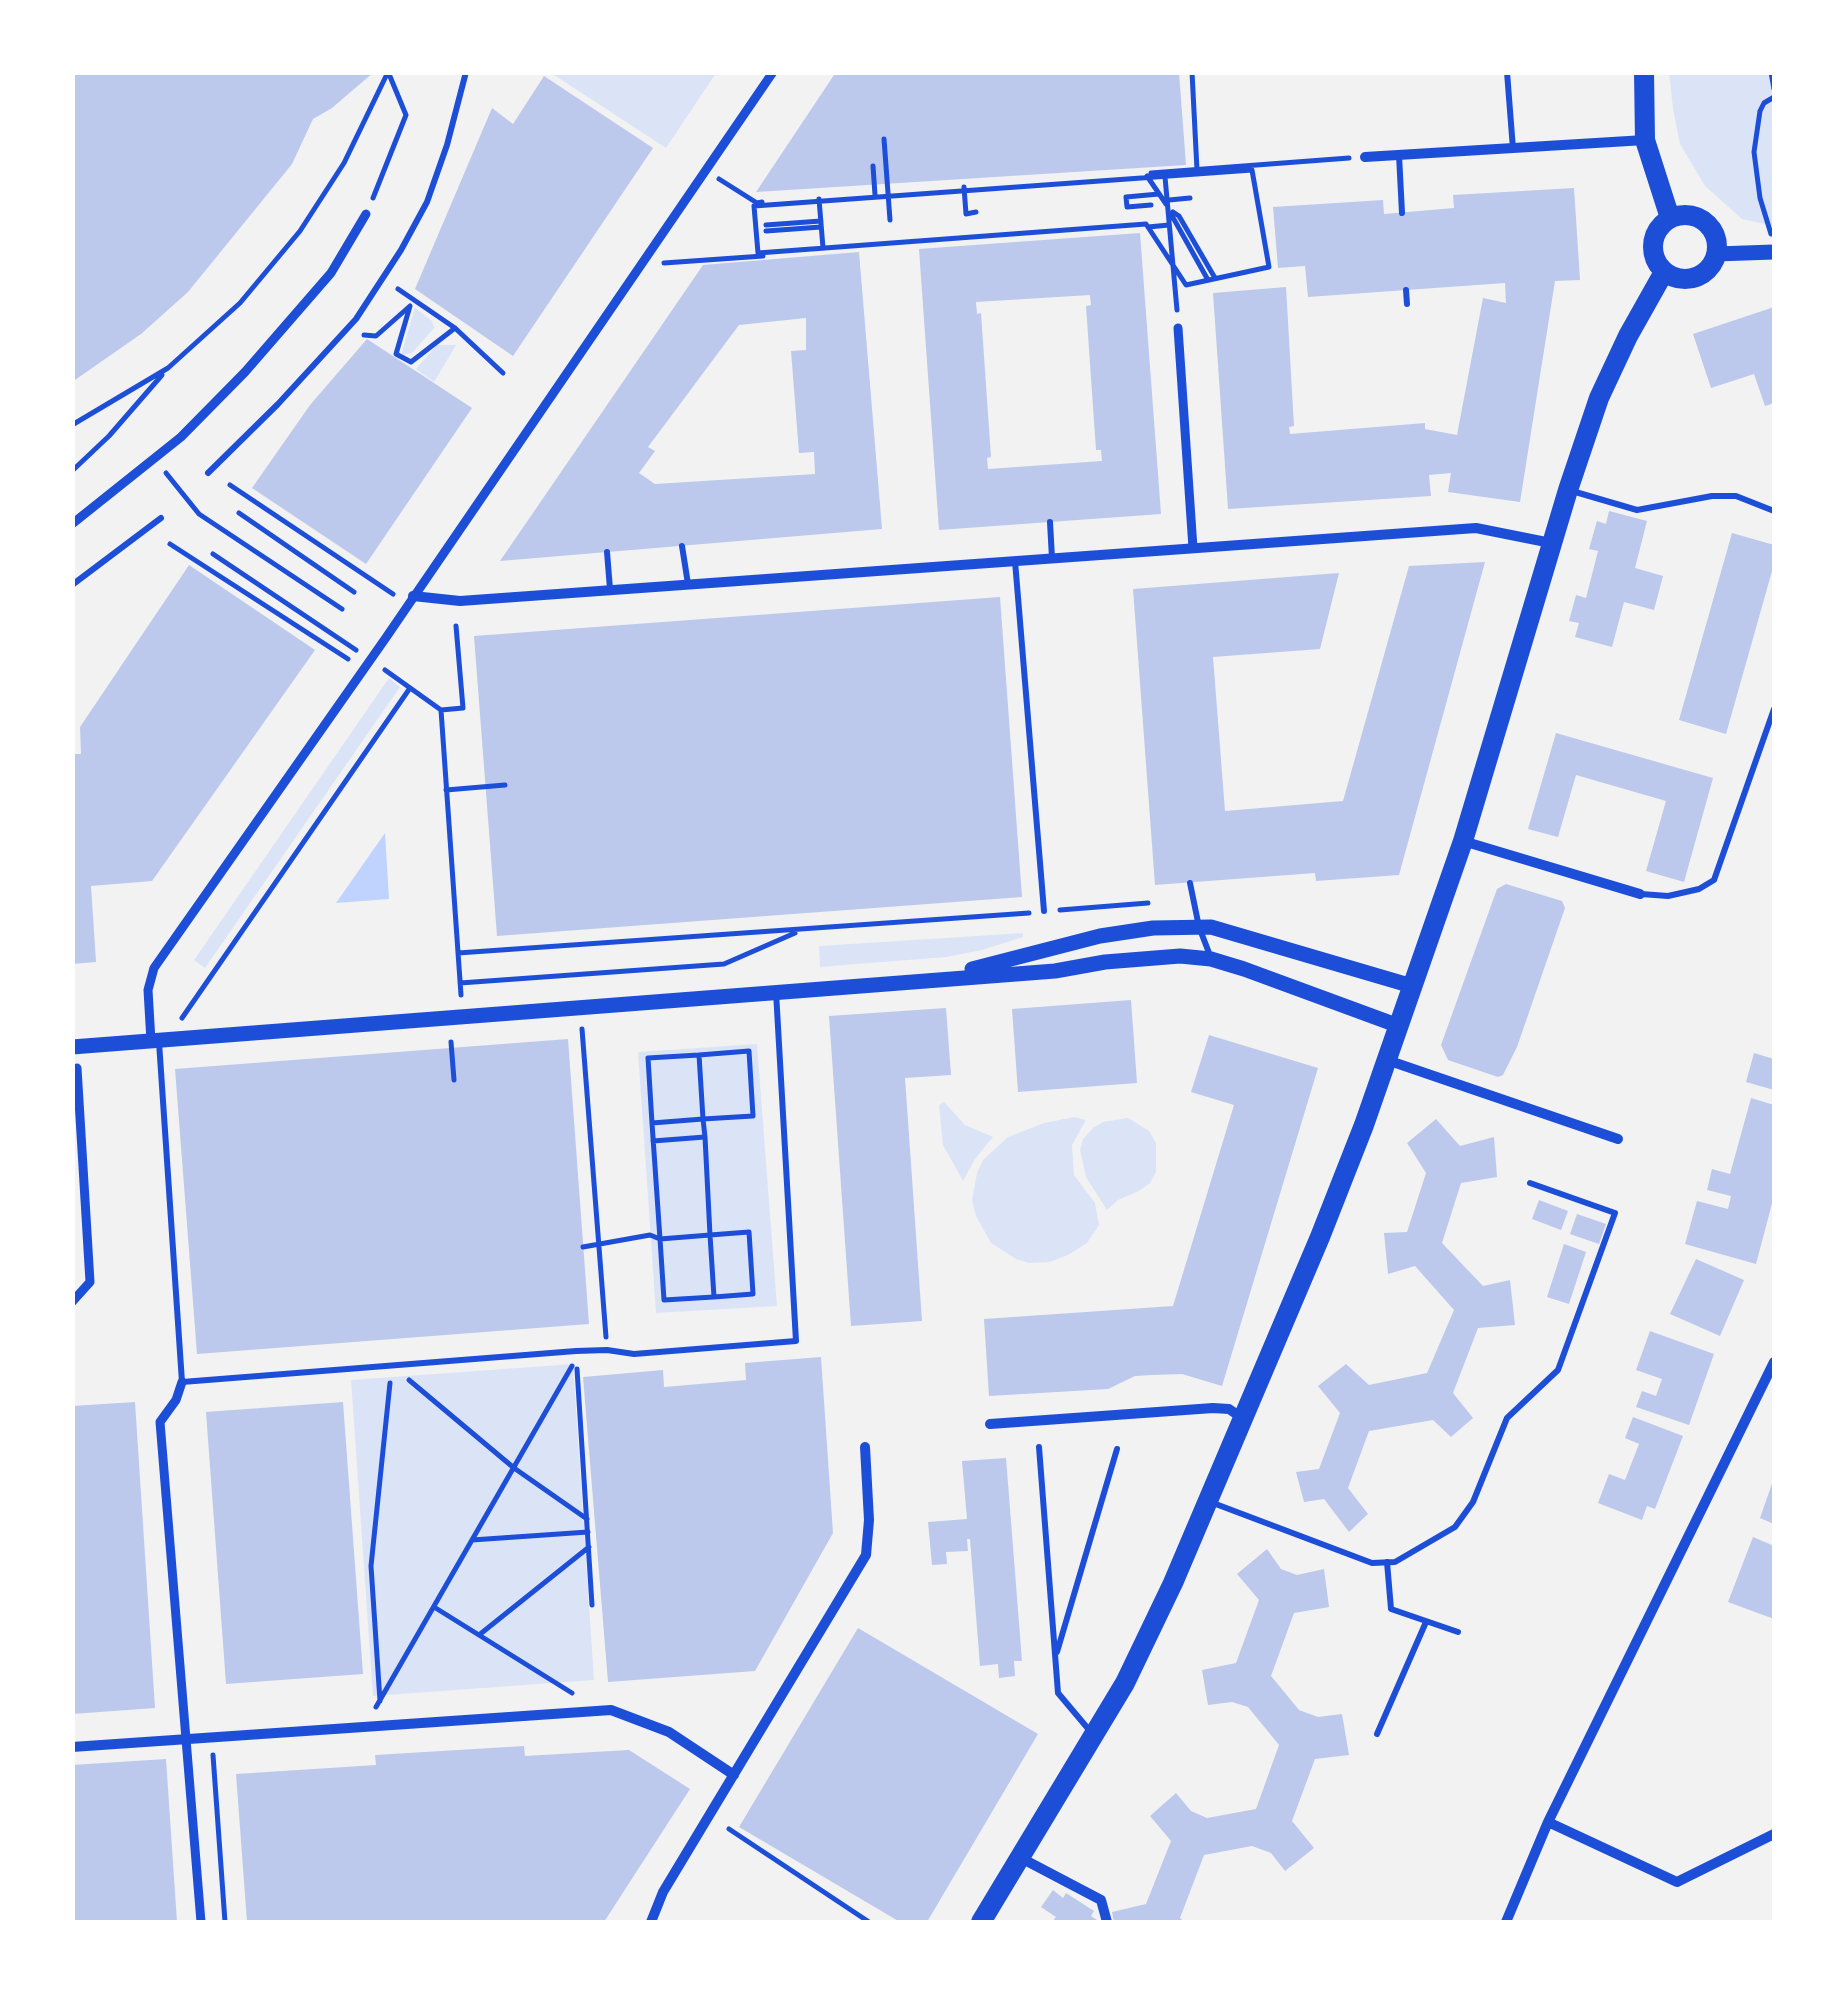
<!DOCTYPE html>
<html>
<head>
<meta charset="utf-8">
<style>
  body { margin:0 }
  #map { position:relative; width:1847px; height:1995px; overflow:hidden; background:#f2f2f2; font-family:Manrope,sans-serif }
  canvas { display:block }
  .frame { position:absolute; inset:0; border:75px solid #fff; pointer-events:none }
</style>
</head>
<body>
<div id="map">
<canvas width="1847" height="1995"></canvas>
<div class="frame"></div>
</div>
<script>
const context = document.querySelector('canvas').getContext('2d');
context.lineJoin = 'round';
function fillPath(path, color) {
  context.fillStyle = color;
  context.fill(path, 'evenodd');
}
function poly(rows) {
  const path = new Path2D();
  for (const r of rows) {
    if (r.length === 3) {
      path.moveTo(r[0] + r[2], r[1]);
      path.arc(r[0], r[1], r[2], 0, 2 * Math.PI);
      continue;
    }
    path.moveTo(r[0], r[1]);
    for (let i = 2; i < r.length; i += 2) path.lineTo(r[i], r[i + 1]);
  }
  return path;
}
function strokePath(path, color, width, dash) {
  context.strokeStyle = color;
  context.lineWidth = width;
  context.lineCap = dash ? 'butt' : 'round';
  context.setLineDash(dash || []);
  context.stroke(path);
}
fillPath(poly([
  [551,73,716,73,666,148],
  [1669,73,1774,73,1774,226,1742,219,1705,186,1680,144,1673,109],
  [415,308,432,321,434,328,412,353,401,355],
  [437,345,456,345,434,382,416,369],
  [389,678,400,687,205,968,194,960],
  [1023,933,1023,937,982,950,946,957,820,967,819,946],
  [757,1044,777,1306,656,1313,638,1052],
  [944,1102,965,1125,993,1137,975,1159,963,1181,943,1145,939,1105],
  [1074,1117,1086,1120,1072,1145,1074,1175,1095,1203,1099,1225,1087,1243,1068,1255,1050,1262,1029,1263,1016,1259,991,1243,976,1216,972,1200,977,1173,983,1160,1008,1137,1044,1123],
  [1128,1118,1149,1131,1156,1143,1156,1172,1150,1183,1139,1191,1118,1200,1107,1210,1086,1177,1080,1150,1083,1139,1093,1128,1103,1122],
  [573,1364,594,1680,373,1696,351,1380]
]), '#dbe4f7');
fillPath(poly([
  [385,833,389,899,336,903]
]), '#bfd3fe');
fillPath(poly([
  [72,72,374,72,332,108,313,119,292,164,188,292,141,334,72,382],
  [836,72,1179,72,1186,165,756,192],
  [544,76,653,148,513,356,415,289,492,108,513,124],
  [1574,188,1580,280,1555,281,1520,502,1448,492,1451,473,1429,475,1431,496,1228,509,1213,293,1286,287,1294,426,1289,427,1290,434,1425,423,1425,429,1457,435,1483,298,1506,303,1505,283,1308,297,1305,266,1278,268,1273,207,1383,200,1384,214,1454,208,1453,195],
  [1140,233,1161,514,939,530,919,249],
  [1090,295,1091,305,1086,306,1096,450,1101,450,1102,461,988,469,987,458,991,457,981,313,977,314,976,302],
  [859,252,882,529,500,561,703,265],
  [806,318,806,350,791,351,799,453,814,452,815,474,655,484,639,473,655,451,648,447,739,325],
  [1774,307,1774,403,1765,406,1754,374,1711,388,1693,334],
  [367,339,472,408,366,564,252,488,310,405],
  [1609,511,1647,521,1635,568,1663,576,1654,610,1624,602,1612,647,1575,637,1579,623,1569,621,1576,595,1586,598,1598,551,1589,549,1597,521,1606,524],
  [1732,533,1774,545,1774,564,1726,734,1679,720],
  [1485,562,1399,875,1316,881,1315,873,1155,885,1133,589,1339,573,1320,649,1213,657,1225,811,1343,801,1409,566],
  [189,565,315,650,152,881,91,886,96,962,72,964,72,754,81,754,80,727],
  [1000,597,1022,897,497,936,474,636],
  [1556,733,1713,778,1684,882,1646,871,1666,801,1576,775,1558,837,1528,829],
  [1506,884,1562,901,1565,908,1517,1047,1503,1075,1498,1077,1448,1060,1441,1045,1497,889],
  [1131,1000,1137,1083,1018,1092,1012,1009],
  [946,1008,951,1075,905,1078,922,1321,851,1326,829,1016],
  [1209,1035,1318,1068,1222,1386,1182,1374,1152,1375,1135,1376,1108,1389,989,1396,984,1319,1173,1306,1234,1105,1191,1092],
  [568,1039,589,1324,197,1354,175,1069],
  [1754,1053,1774,1059,1774,1090,1746,1082],
  [1751,1098,1774,1105,1774,1196,1756,1264,1685,1244,1697,1201,1728,1209,1731,1196,1707,1190,1712,1169,1730,1174],
  [1436,1119,1460,1146,1494,1137,1497,1177,1461,1183,1442,1243,1483,1286,1510,1280,1515,1325,1478,1328,1453,1393,1473,1418,1451,1437,1433,1420,1369,1431,1348,1488,1368,1514,1349,1532,1324,1499,1304,1502,1296,1472,1319,1469,1340,1413,1318,1386,1346,1364,1369,1385,1427,1373,1454,1310,1415,1266,1388,1274,1384,1233,1407,1232,1426,1173,1407,1143],
  [1539,1200,1568,1211,1561,1230,1532,1219],
  [1577,1214,1606,1224,1599,1244,1570,1234],
  [1564,1244,1586,1252,1569,1304,1547,1297],
  [1696,1259,1744,1280,1720,1336,1670,1314],
  [1650,1331,1714,1354,1689,1425,1636,1407,1642,1391,1656,1396,1662,1379,1636,1370],
  [821,1357,833,1533,755,1671,608,1682,583,1377,663,1370,664,1387,746,1380,745,1363],
  [135,1402,155,1708,72,1714,72,1406],
  [343,1402,363,1674,226,1684,206,1412],
  [1633,1417,1683,1436,1655,1509,1647,1506,1642,1520,1598,1503,1609,1474,1625,1480,1639,1444,1625,1438],
  [1006,1458,1022,1661,1014,1661,1015,1676,999,1678,998,1664,980,1666,970,1539,967,1539,968,1551,946,1552,947,1564,932,1565,928,1522,967,1519,962,1461],
  [1774,1478,1774,1524,1760,1518],
  [1753,1537,1774,1546,1772,1602,1774,1603,1774,1619,1728,1602],
  [1267,1549,1281,1569,1297,1575,1324,1569,1329,1607,1294,1613,1271,1676,1299,1710,1318,1717,1342,1714,1349,1755,1315,1759,1292,1821,1314,1848,1285,1871,1271,1853,1252,1846,1204,1855,1180,1918,1184,1922,1114,1922,1112,1912,1146,1904,1171,1841,1150,1816,1176,1793,1191,1811,1207,1818,1256,1809,1279,1745,1248,1707,1232,1702,1208,1705,1202,1670,1236,1663,1259,1600,1237,1574],
  [858,1628,1038,1734,927,1922,900,1922,739,1827],
  [524,1746,525,1756,629,1750,690,1789,604,1922,247,1922,236,1774,376,1765,375,1755],
  [166,1759,177,1922,72,1922,72,1765],
  [1053,1890,1063,1898,1066,1893,1094,1911,1091,1916,1100,1922,1052,1922,1056,1917,1041,1907]
]), '#bdc9ec');
strokePath(poly([
  [1192,72,1197,170],
  [1771,72,1774,89],
  [884,139,890,220],
  [873,166,875,195],
  [1252,170,1269,267,1186,285,1146,224,758,253,754,206,1252,170],
  [1151,173,1349,158],
  [1147,176,1166,204],
  [1165,177,1177,310],
  [719,179,757,203,762,202],
  [964,187,966,214,976,212],
  [373,198,406,115,389,74],
  [819,199,823,248],
  [1169,200,1190,198],
  [1151,205,1127,207,1126,197,1159,194],
  [1173,212,1179,216,1215,278],
  [1171,214,1208,280],
  [766,225,821,221],
  [1148,227,1169,225],
  [766,231,821,227],
  [1771,234,1760,198,1754,152,1760,111,1764,103,1774,97],
  [664,263,763,256],
  [398,289,455,328,503,373],
  [364,335,376,336,410,306,396,354,411,362,455,328],
  [72,425,168,368,240,303,300,231,344,163,388,72],
  [72,471,109,436,162,375],
  [166,473,199,514,342,609],
  [230,485,393,594],
  [239,513,354,592],
  [170,544,348,659],
  [213,554,356,650],
  [385,670,441,710,461,995],
  [441,710,463,708,456,626],
  [446,790,505,785],
  [1060,910,1148,903],
  [458,953,1029,913],
  [460,983,724,964,795,933],
  [182,1018,410,688],
  [582,1029,606,1337],
  [451,1042,454,1080],
  [652,1123,648,1058,699,1055,703,1119,753,1116,749,1051,699,1055],
  [653,1141,705,1137],
  [583,1247,650,1235,660,1239,664,1300,714,1297,710,1235,705,1137,703,1119,652,1123,660,1239,710,1235,749,1232,753,1294,714,1297],
  [577,1369,592,1605],
  [409,1380,514,1468,587,1519],
  [472,1540,588,1532],
  [434,1607,572,1693],
  [479,1635,589,1547],
  [380,1701,371,1566,390,1383],
  [376,1707,572,1366],
  [213,1755,225,1922],
  [729,1829,869,1922]
]), '#1d4ed8', 5);
strokePath(poly([
  [1507,72,1513,149],
  [1399,155,1402,213],
  [1406,290,1407,304],
  [208,473,278,404,356,319,401,250,427,202,447,145,466,72],
  [1572,491,1637,510,1712,496,1736,496,1774,511],
  [1050,522,1052,558],
  [682,546,688,584],
  [607,552,610,589],
  [1015,561,1044,911],
  [72,585,161,518],
  [1190,883,1199,927,1211,958],
  [1641,894,1668,896,1699,889,1714,880,1774,709],
  [159,1042,182,1382,576,1351,607,1350,634,1354,796,1341,776,992],
  [1039,1447,1058,1693,1090,1731],
  [1213,1503,1372,1563,1395,1562,1455,1527,1473,1502,1507,1418,1558,1370,1615,1213,1530,1183],
  [1387,1562,1391,1609,1458,1632],
  [1057,1652,1117,1449],
  [1377,1734,1426,1622]
]), '#1d4ed8', 6);
strokePath(poly([
  [1178,328,1193,548],
  [72,524,181,437,245,372,331,273,366,214],
  [151,1041,148,990,154,968,385,639,773,72],
  [72,1302,90,1282,77,1068],
  [182,1382,176,1400,160,1422,201,1922]
]), '#1d4ed8', 9);
strokePath(poly([
  [1365,157,1645,140],
  [413,596,460,601,1476,528,1551,543],
  [1463,841,1640,894],
  [1387,1060,1618,1139],
  [990,1424,1213,1408,1229,1409,1242,1418],
  [72,1747,611,1710,669,1732,734,1775],
  [1548,1822,1677,1882,1774,1834],
  [1021,1858,1101,1900,1107,1922],
  [651,1922,663,1892,866,1555,869,1520,865,1447],
  [1506,1922,1548,1822,1774,1362]
]), '#1d4ed8', 10);
strokePath(poly([
  [1716,254,1774,252],
  [972,969,1100,936,1153,928,1211,927,1412,986],
  [72,1047,1055,971,1105,962,1180,956,1211,959,1244,969,1399,1026]
]), '#1d4ed8', 15);
strokePath(poly([
  [1644,72,1645,140,1670,218],
  [1685,247,32],
  [981,1922,1125,1683,1173,1583,1320,1237,1364,1125,1463,841,1568,490,1599,398,1628,336,1664,272]
]), '#1d4ed8', 20);
</script>
</body>
</html>
